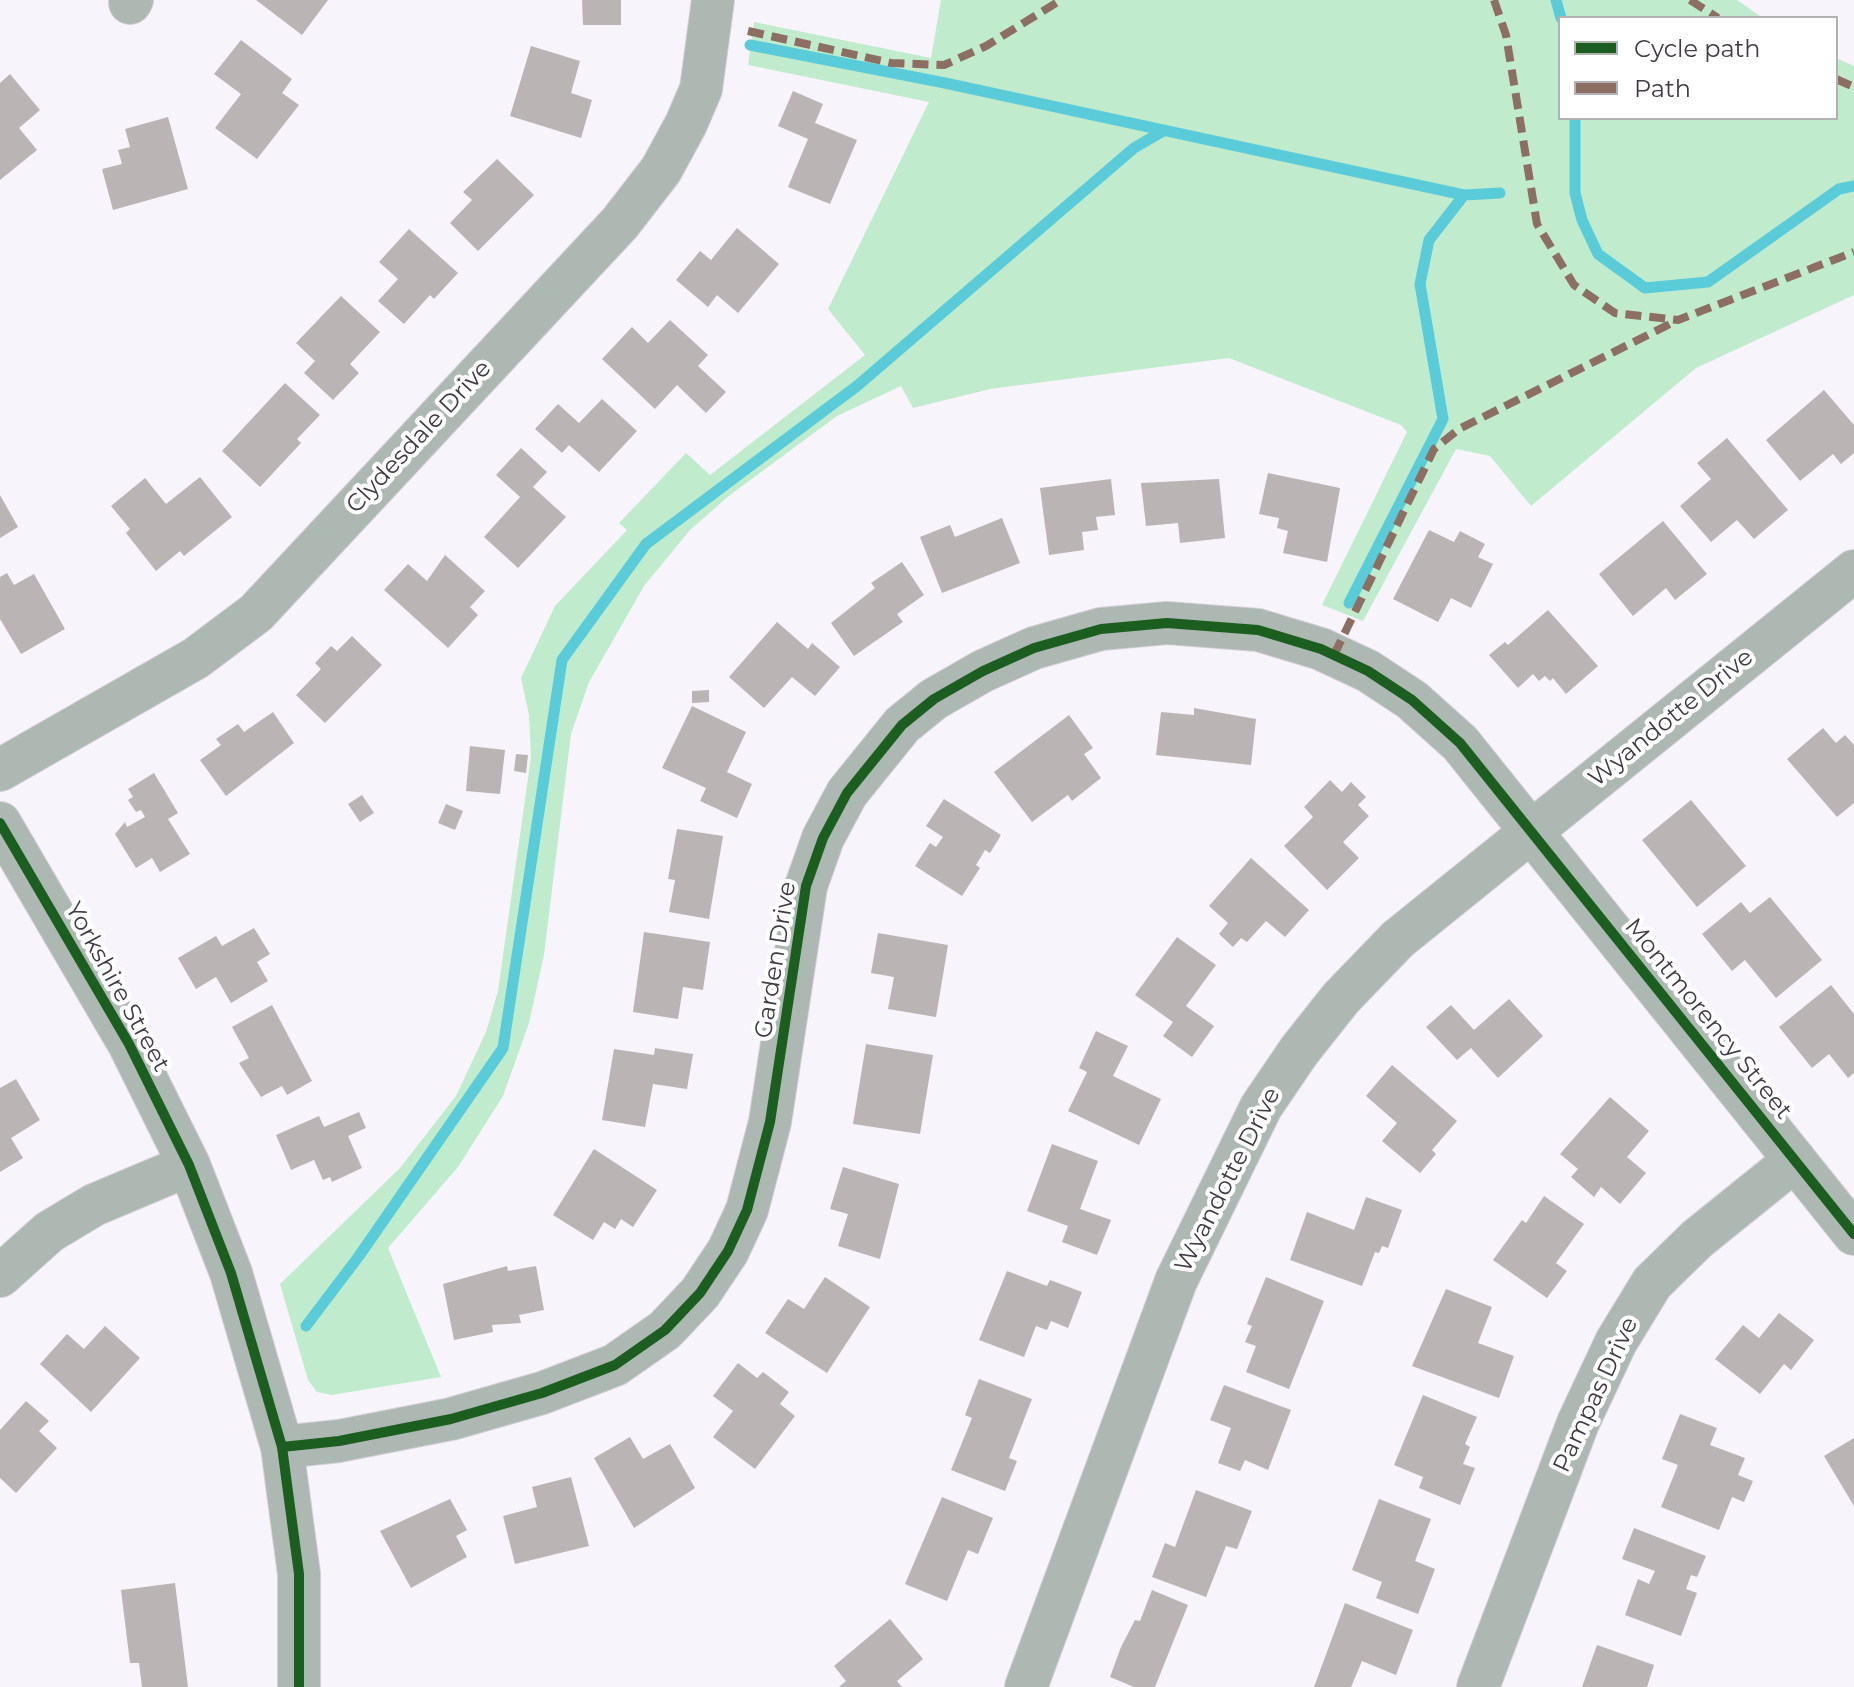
<!DOCTYPE html>
<html>
<head>
<meta charset="utf-8">
<style>
  body { margin:0 }
  #map { position:relative; width:1854px; height:1687px; overflow:hidden; background:#f8f4fc; font-family:Montserrat,sans-serif }
  canvas { display:block }
  .legend { position:absolute; left:1558px; top:16px; width:280px; height:104px; box-sizing:border-box; background:#fff; border:2px solid #b2b1b4; margin:0; padding:10px 14px; list-style:none; font-size:24px; color:#3f3b44 }
  .legend li { display:flex; align-items:center; gap:16px; height:40px }
  .legend b { width:40px; border:2px solid #b2b1b4 }
</style>
</head>
<body>
<div id="map">
<canvas width="1854" height="1687"></canvas>
<ul class="legend">
<li><b style="height:10px;background:#1b5e20"></b>Cycle path</li>
<li><b style="height:10px;background:#8d6e63"></b>Path</li>
</ul>
</div>
<script>
const context = document.querySelector('canvas').getContext('2d');
context.lineJoin = 'round';
function fillPath(path, color) {
  context.fillStyle = color;
  context.fill(path, 'evenodd');
}
function poly(rows) {
  const path = new Path2D();
  for (const r of rows) {
    path.moveTo(r[0], r[1]);
    for (let i = 2; i < r.length; i += 2) path.lineTo(r[i], r[i + 1]);
  }
  return path;
}
function strokePath(path, color, width, dash) {
  context.strokeStyle = color;
  context.lineWidth = width;
  context.lineCap = dash ? 'butt' : 'round';
  context.setLineDash(dash || []);
  context.stroke(path);
}
function drawText(font, color, halo, rows, align = 'center') {
  context.font = font + ' Montserrat,sans-serif';
  context.lineWidth = 8;
  context.setLineDash([]);
  context.textBaseline = 'middle';
  context.strokeStyle = halo;
  context.fillStyle = color;
  for (const [text, x, y, turn = 0] of rows) {
    context.save();
    context.translate(x, y);
    context.rotate((+turn || 0) * Math.PI / 180);
    context.textAlign = isNaN(turn) ? turn : align;
    if (halo) context.strokeText(text, 0, 0);
    context.fillText(text, 0, 0);
    context.restore();
  }
}
fillPath(poly([
  [941,0,1737,0,1763,18,1560,18,1560,118,1836,118,1836,58,1854,66,1854,295,1696,368,1531,506,1490,456,1456,449,1363,621,1322,605,1407,432,1401,425,1229,358,990,389,913,408,901,386,837,416,730,495,690,530,644,586,589,682,571,734,544,955,529,1023,503,1096,458,1167,388,1248,441,1377,332,1395,317,1392,308,1380,280,1284,400,1168,456,1096,486,1032,498,991,531,757,529,715,521,678,555,606,627,530,619,523,686,453,710,475,865,355,828,309,929,102,748,65,754,22,931,58]
]), '#c0ebcc');
strokePath(poly([
  [1556,0,1561,18],
  [750,45,945,83,1464,195,1500,193],
  [1575,118,1575,193,1582,220,1598,254,1645,288,1708,282,1839,189,1854,186],
  [1349,603,1443,419,1420,284,1429,240,1464,195],
  [306,1326,359,1256,503,1048,562,660,646,544,857,386,1134,148,1165,130]
]), '#5acbd8', 11);
fillPath(poly([
  [256,0,328,0,302,35],
  [582,0,621,0,621,25,583,25],
  [241,40,292,79,282,93,299,105,257,159,215,128,241,94,214,74],
  [531,46,580,61,571,93,592,100,581,138,510,116],
  [10,74,40,110,19,128,37,150,0,180,0,83],
  [793,91,823,104,815,123,857,140,830,204,788,187,808,139,778,126],
  [168,117,188,189,113,210,102,169,122,164,118,150,130,147,125,129],
  [497,159,534,195,478,251,450,223,472,200,463,192],
  [737,228,779,264,738,313,717,295,708,307,676,280,700,251,711,260],
  [409,229,458,273,434,299,430,295,404,324,378,301,398,279,379,262],
  [341,296,380,332,350,364,359,373,333,400,304,373,315,361,296,343],
  [670,320,708,355,698,366,726,392,706,413,677,385,655,409,602,359,632,327,648,343],
  [285,383,320,415,297,439,301,443,260,487,222,451],
  [1824,390,1854,425,1854,453,1841,464,1833,454,1800,481,1766,440],
  [602,399,637,431,599,472,569,445,562,453,535,429,558,404,579,423],
  [1727,438,1788,510,1754,539,1737,520,1711,542,1680,506,1711,479,1697,463],
  [521,448,547,472,533,487,566,517,518,568,484,537,520,497,496,475],
  [1268,473,1340,488,1327,562,1283,553,1288,531,1277,528,1279,518,1259,514],
  [200,477,232,517,184,556,180,551,156,571,126,533,130,529,111,506,145,478,166,504],
  [1111,479,1115,515,1096,517,1098,530,1082,532,1084,550,1049,555,1040,488],
  [1219,479,1225,538,1180,543,1178,523,1146,526,1141,483],
  [0,495,18,527,0,538],
  [1002,518,1020,563,942,593,920,537,950,525,955,537],
  [1663,521,1707,574,1675,600,1666,588,1633,616,1599,574],
  [1429,530,1454,542,1460,531,1485,544,1478,557,1493,564,1471,608,1451,598,1438,622,1393,599],
  [445,555,485,591,470,607,478,615,448,648,384,590,408,564,427,581],
  [902,562,924,595,897,614,903,622,854,656,831,623,875,588,871,583],
  [7,573,14,585,34,574,65,629,21,654,0,619,0,577],
  [1548,610,1598,666,1566,694,1553,678,1550,681,1545,676,1539,681,1533,674,1518,688,1489,655,1505,642,1508,645],
  [777,622,808,649,812,643,840,667,815,696,792,677,764,708,729,677],
  [352,636,382,665,325,723,296,695,321,669,315,663,331,646,337,651],
  [709,690,709,702,692,703,692,691],
  [692,706,746,732,727,772,752,784,737,818,700,801,706,788,662,768],
  [1194,708,1256,719,1251,765,1156,755,1161,712,1194,715],
  [273,712,294,743,226,796,200,760,221,745,216,739,238,724,244,732],
  [1069,715,1093,748,1084,754,1101,778,1072,801,1068,795,1032,822,994,772],
  [1823,728,1836,743,1845,735,1854,745,1854,803,1837,817,1787,759],
  [470,746,505,750,500,794,466,791],
  [516,754,528,755,526,773,514,771],
  [154,773,178,813,168,819,190,854,160,872,152,858,136,868,115,834,125,822,127,827,145,817,141,810,136,812,128,800,133,797,128,789],
  [1330,780,1342,792,1351,782,1366,797,1358,805,1369,816,1343,842,1359,858,1327,890,1284,846,1313,817,1304,807],
  [362,795,374,813,360,822,348,804],
  [944,799,1001,835,990,853,985,850,976,865,980,868,962,896,915,866,930,843,936,847,943,837,926,826],
  [1691,800,1746,866,1697,907,1642,840],
  [446,804,463,811,455,830,438,823],
  [677,829,723,836,709,919,669,912,675,880,668,879],
  [1251,858,1309,910,1285,937,1266,921,1247,942,1241,938,1233,947,1219,934,1228,923,1209,906],
  [1770,897,1822,960,1776,998,1745,960,1732,971,1702,934,1741,902,1750,913],
  [254,928,270,954,257,962,268,981,231,1003,216,977,196,989,178,958,216,936,222,946],
  [644,932,710,942,703,990,683,987,678,1019,633,1012],
  [878,933,948,945,936,1017,888,1009,894,977,871,973],
  [1177,937,1216,965,1186,1006,1214,1026,1192,1057,1163,1036,1173,1022,1135,995],
  [1831,985,1854,1014,1854,1073,1848,1078,1829,1054,1812,1068,1779,1027],
  [1509,999,1543,1036,1498,1078,1471,1048,1457,1060,1426,1027,1451,1005,1474,1030],
  [272,1005,312,1081,287,1095,282,1086,261,1097,239,1063,249,1058,232,1027],
  [1096,1031,1128,1046,1113,1076,1161,1099,1139,1145,1068,1111,1087,1072,1079,1068],
  [866,1044,933,1055,920,1134,853,1124],
  [655,1048,693,1054,687,1089,653,1084,645,1127,602,1120,614,1049,654,1055],
  [1392,1065,1457,1121,1432,1150,1436,1154,1420,1173,1382,1141,1397,1123,1366,1096],
  [16,1079,40,1120,11,1138,23,1158,0,1172,0,1088],
  [1610,1097,1649,1131,1627,1157,1646,1173,1620,1204,1601,1187,1594,1197,1571,1177,1578,1169,1560,1154],
  [359,1112,366,1128,348,1136,362,1168,332,1182,330,1177,323,1180,314,1160,291,1170,276,1135,319,1116,324,1127],
  [1052,1144,1098,1161,1080,1209,1111,1220,1097,1255,1062,1242,1068,1226,1027,1211],
  [594,1149,657,1190,633,1227,621,1219,615,1229,604,1222,593,1240,553,1215],
  [843,1167,899,1184,880,1259,838,1246,848,1214,830,1209],
  [1544,1196,1584,1224,1556,1263,1567,1271,1547,1298,1493,1260,1522,1220,1526,1223],
  [1366,1197,1402,1210,1388,1248,1382,1246,1379,1253,1375,1252,1362,1286,1290,1260,1307,1212,1354,1230],
  [507,1266,508,1271,536,1266,544,1310,519,1315,521,1323,492,1325,493,1332,454,1340,443,1284],
  [1007,1271,1047,1286,1050,1280,1082,1292,1068,1328,1051,1321,1047,1330,1036,1326,1024,1357,979,1340],
  [825,1277,870,1307,827,1373,765,1333,788,1299,804,1309],
  [1266,1277,1324,1301,1289,1389,1246,1372,1256,1346,1245,1342,1252,1326,1247,1324],
  [1446,1289,1492,1307,1478,1343,1514,1356,1499,1398,1412,1366],
  [1779,1313,1814,1340,1791,1370,1784,1364,1760,1394,1715,1359,1743,1325,1759,1338],
  [105,1326,140,1358,91,1412,40,1364,67,1334,84,1349],
  [738,1363,757,1378,763,1372,789,1392,780,1404,795,1416,755,1469,713,1437,733,1411,713,1396],
  [979,1379,1032,1399,1009,1458,1017,1461,1005,1491,951,1470,972,1418,965,1415],
  [1224,1385,1291,1410,1268,1470,1245,1460,1240,1471,1218,1463,1231,1428,1210,1420],
  [1423,1395,1477,1417,1465,1444,1470,1447,1463,1464,1475,1468,1460,1505,1419,1488,1423,1477,1394,1465],
  [26,1401,49,1421,39,1431,57,1448,16,1493,0,1478,0,1430],
  [1680,1414,1717,1428,1710,1445,1745,1458,1738,1475,1753,1481,1744,1502,1732,1497,1719,1530,1661,1507,1678,1465,1662,1459],
  [630,1437,643,1459,670,1444,695,1488,634,1528,594,1458],
  [1854,1438,1854,1506,1824,1456],
  [571,1477,589,1546,515,1564,503,1516,537,1507,532,1487],
  [1196,1490,1252,1511,1237,1549,1226,1546,1206,1597,1152,1577,1165,1543,1175,1547],
  [942,1497,993,1518,978,1554,968,1550,947,1601,905,1584],
  [450,1499,467,1530,456,1536,467,1557,411,1588,380,1531],
  [1379,1499,1431,1519,1415,1561,1435,1569,1418,1614,1376,1598,1382,1582,1352,1570],
  [1634,1528,1706,1556,1697,1577,1691,1575,1686,1589,1697,1593,1681,1636,1625,1615,1638,1579,1649,1584,1655,1571,1622,1559],
  [175,1583,188,1687,142,1687,139,1663,130,1663,121,1590],
  [1152,1590,1188,1605,1155,1687,1134,1687,1110,1677,1121,1647,1135,1620,1140,1621],
  [1345,1603,1413,1630,1396,1675,1362,1661,1351,1687,1314,1687],
  [890,1619,923,1659,897,1681,902,1687,839,1687,846,1681,834,1666],
  [1597,1645,1654,1665,1647,1687,1582,1687]
]), '#bab4b5');
const minor = poly([
  [130,3,132,0],
  [0,770,196,658,256,613,620,223,661,170,686,124,701,89,713,0],
  [0,823,129,1044,189,1165,231,1273,282,1447,299,1574,299,1687],
  [0,1276,49,1232,94,1205,189,1165],
  [282,1447,339,1441,451,1419,542,1393,615,1365,665,1330,700,1293,728,1251,747,1210,770,1122,806,886,823,838,847,793,902,725,934,699,983,671,1034,648,1101,629,1167,623,1258,630,1321,649,1368,671,1412,700,1460,743,1854,1234],
  [1026,1687,1176,1281,1261,1107,1299,1051,1341,998,1398,939,1854,571],
  [1478,1687,1578,1423,1616,1342,1652,1283,1697,1239,1795,1160]
]);
strokePath(minor, '#d3d0d6', 44);
strokePath(minor, '#adb8b2', 42);
strokePath(poly([
  [1494,0,1506,35,1537,224,1574,285,1615,313,1678,320,1854,252],
  [1690,0,1718,18],
  [748,31,891,63,944,65,986,46,1061,0],
  [1836,79,1854,87],
  [1334,655,1434,449,1459,429,1678,320]
]), '#8d6e63', 8, [16, 8]);
strokePath(poly([
  [0,823,129,1044,189,1165,231,1273,282,1447,299,1574,299,1687],
  [282,1447,339,1441,451,1419,542,1393,615,1365,665,1330,700,1293,728,1251,747,1210,770,1122,806,886,823,838,847,793,902,725,934,699,983,671,1034,648,1101,629,1167,623,1258,630,1321,649,1368,671,1412,700,1460,743,1854,1234]
]), '#1b5e20', 10);
drawText('24px', '#3f3b44', '#fff', [
  ["Clydesdale Drive",419,437,-47],
  ["Wyandotte Drive",1671,718,-39],
  ["Garden Drive",776,960,-81],
  ["Yorkshire Street",117,987,61],
  ["Montmorency Street",1708,1019,51],
  ["Wyandotte Drive",1228,1180,-63],
  ["Pampas Drive",1596,1395,-65]
]);
</script>
</body>
</html>
